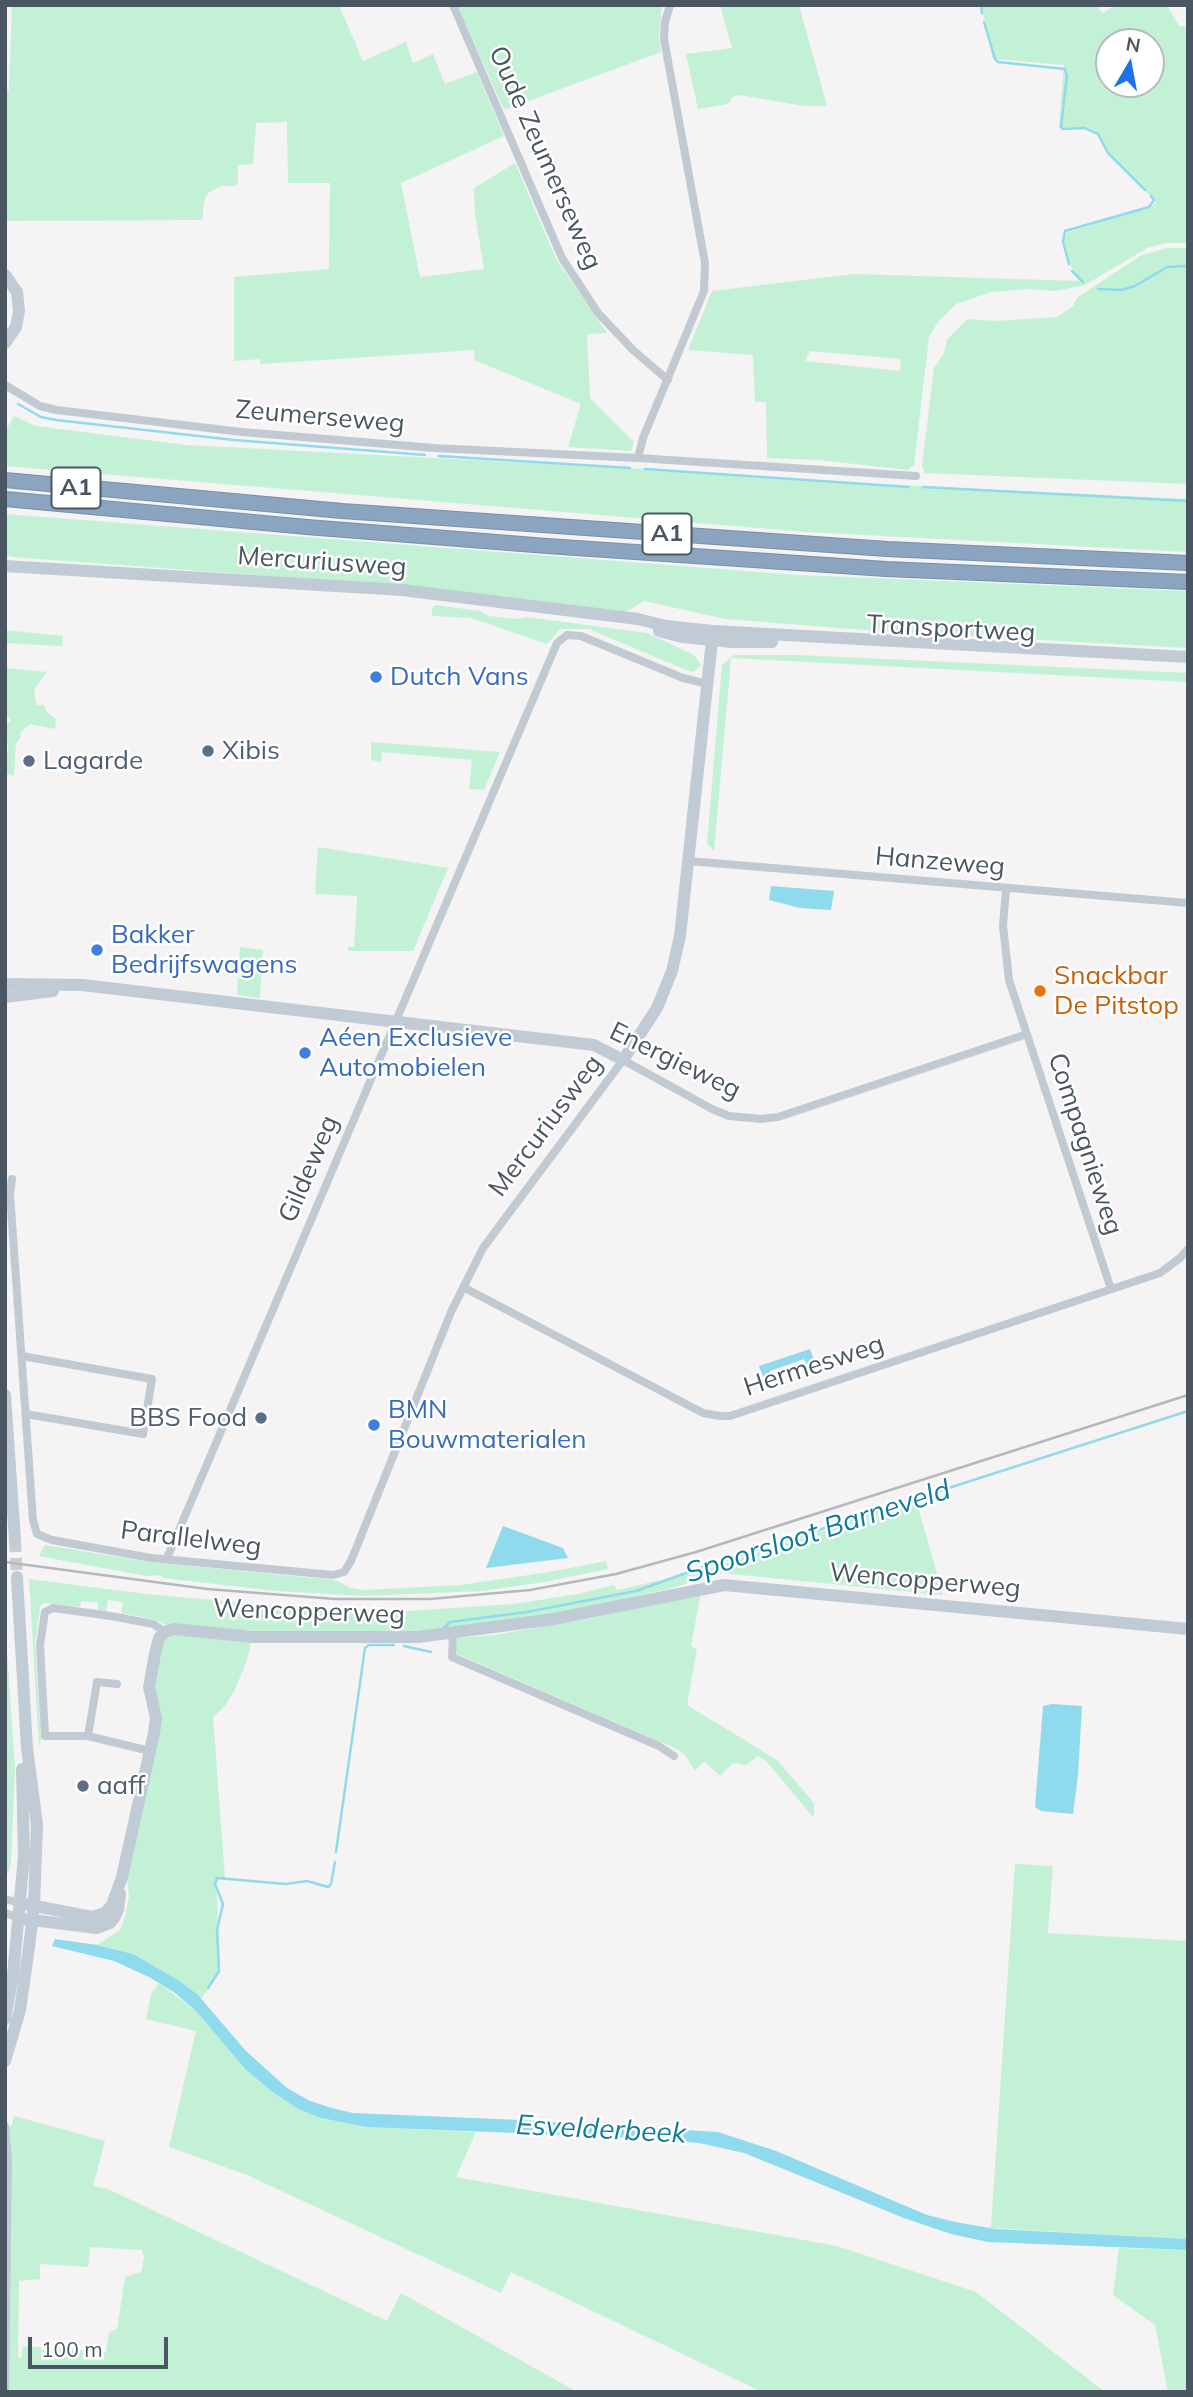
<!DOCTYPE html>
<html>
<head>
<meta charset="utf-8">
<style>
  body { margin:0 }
  #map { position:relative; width:1193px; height:2397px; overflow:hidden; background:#f5f3f3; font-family:Mulish,sans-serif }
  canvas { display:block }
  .frame { position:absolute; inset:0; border:7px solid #4a5661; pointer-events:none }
  .north { position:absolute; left:1095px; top:28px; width:70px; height:70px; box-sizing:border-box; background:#fff; border:2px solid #b7bbc0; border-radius:50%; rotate:10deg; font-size:19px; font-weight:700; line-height:28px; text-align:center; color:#4a5661 }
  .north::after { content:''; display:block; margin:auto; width:24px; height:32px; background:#1a73e8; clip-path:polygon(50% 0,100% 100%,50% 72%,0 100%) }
  .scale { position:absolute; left:28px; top:2337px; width:140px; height:32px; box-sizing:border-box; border:4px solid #4a5661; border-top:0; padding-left:9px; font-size:21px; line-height:24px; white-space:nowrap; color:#4a5661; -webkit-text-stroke:5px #fff; paint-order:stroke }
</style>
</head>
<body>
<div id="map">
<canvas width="1193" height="2397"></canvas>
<div class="frame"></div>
<div class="north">N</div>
<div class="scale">100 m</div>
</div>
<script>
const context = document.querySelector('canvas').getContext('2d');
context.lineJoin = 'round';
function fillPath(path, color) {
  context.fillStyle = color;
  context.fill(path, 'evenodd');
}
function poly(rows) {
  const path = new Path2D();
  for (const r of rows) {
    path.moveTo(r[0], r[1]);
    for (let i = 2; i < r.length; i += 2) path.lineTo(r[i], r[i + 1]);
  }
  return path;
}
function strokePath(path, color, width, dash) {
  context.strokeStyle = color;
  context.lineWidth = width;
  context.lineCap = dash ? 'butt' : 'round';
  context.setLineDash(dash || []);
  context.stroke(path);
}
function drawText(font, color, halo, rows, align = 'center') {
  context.font = font + ' Mulish,sans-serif';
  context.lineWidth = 5;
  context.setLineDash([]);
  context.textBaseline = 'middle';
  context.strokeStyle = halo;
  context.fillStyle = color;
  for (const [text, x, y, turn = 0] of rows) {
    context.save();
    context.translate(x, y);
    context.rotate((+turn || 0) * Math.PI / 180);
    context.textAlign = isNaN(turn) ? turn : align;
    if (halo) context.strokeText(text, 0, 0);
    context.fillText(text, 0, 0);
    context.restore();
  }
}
fillPath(poly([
  [12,5,339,5,363,61,406,42,413,63,433,54,445,84,477,72,504,136,401,183,420,277,484,269,475,214,474,188,515,163,556,259,607,333,587,334,590,398,634,442,631,451,568,447,581,404,474,360,475,350,260,364,261,359,234,361,234,277,329,269,330,183,288,183,287,122,256,123,253,164,238,165,238,182,236,186,222,186,209,192,205,198,202,220,5,221,5,90,9,90],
  [457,5,662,5,659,37,661,52,504,110],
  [720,5,799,5,827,106,804,106,740,95,732,97,728,104,698,109,686,54,732,48],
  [981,5,1097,5,1102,13,1117,5,1167,5,1179,26,1188,27,1188,243,1166,243,1149,247,1085,285,1055,291,1029,289,991,292,956,304,938,322,929,337,914,465,908,470,819,460,767,458,766,402,755,402,753,355,688,350,712,291,853,274,1079,281,1066,257,1064,246,1066,233,1152,206,1156,202,1109,152,1096,131,1088,127,1059,128,1064,65,993,59],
  [1109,42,1151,42,1151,84,1109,84],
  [810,351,901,359,900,371,805,361],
  [1167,248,1188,248,1188,484,925,473,922,466,934,368,944,353,947,340,967,319,996,321,1057,317,1072,307,1078,297,1142,255],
  [14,416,36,426,186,445,625,468,816,481,1188,499,1188,552,807,532,5,466,5,432],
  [5,514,798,575,1188,591,1188,648,878,631,725,619,644,601,624,613,282,577,12,557,5,555],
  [435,605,480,611,489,616,518,619,526,617,647,633,694,655,701,665,694,672,686,670,589,629,560,629,547,644,471,618,432,616,432,609],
  [5,630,63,636,62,646,5,643],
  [734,655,798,655,1188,673,1188,682,731,658,714,851,707,843,722,665],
  [5,668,47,672,35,688,34,695,37,706,44,705,46,711,56,719,55,729,30,724,21,732,20,739,16,743,14,775,5,774,8,747,5,726,11,721,5,713],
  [371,742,500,752,484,790,469,789,472,760,382,752,381,762,371,760],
  [318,847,448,868,413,951,348,951,348,947,354,947,357,896,315,894],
  [240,947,263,950,260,998,237,995],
  [916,1500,943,1595,721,1573,672,1588,577,1610,426,1633,277,1632,167,1626,153,1619,121,1613,123,1602,108,1600,106,1611,98,1610,98,1603,81,1601,80,1607,44,1603,40,1607,35,1644,41,1739,39,1747,29,1579,146,1594,326,1610,409,1611,514,1604,578,1594,614,1585,617,1590,701,1571],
  [45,1545,149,1562,335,1580,351,1588,364,1590,460,1585,550,1572,606,1561,608,1569,544,1582,482,1591,364,1596,276,1591,163,1578,160,1575,146,1576,39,1556],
  [701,1592,691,1646,697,1649,687,1705,777,1760,814,1803,814,1818,765,1760,758,1756,746,1765,733,1763,720,1776,704,1761,695,1771,686,1756,679,1750,455,1653,457,1638,494,1635,588,1619],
  [5,1621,15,1768,11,1864,7,1875,5,1874],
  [177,1633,251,1642,247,1660,235,1689,225,1706,213,1717,225,1878,216,1878,220,1965,218,1976,201,1999,178,1980,133,1954,97,1945,120,1930,126,1913,129,1896,127,1878,142,1805,154,1680,166,1636],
  [1015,1864,1053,1866,1048,1933,1188,1941,1188,2239,991,2228],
  [159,1983,196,2011,246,2070,271,2091,298,2109,321,2118,366,2127,476,2132,456,2177,837,2246,976,2292,1105,2392,762,2392,511,2272,501,2293,247,2175,169,2147,196,2031,146,2019,151,1994],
  [14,2116,105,2141,93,2186,108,2189,387,2321,401,2293,577,2392,5,2392,5,2129,12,2125],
  [90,2247,142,2250,144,2257,141,2272,125,2277,117,2329,109,2332,106,2352,23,2346,21,2358,18,2358,19,2281,40,2279,40,2264,88,2267],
  [1119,2248,1188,2250,1188,2392,1168,2392,1155,2325,1113,2295]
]), '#c3f1d5');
fillPath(poly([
  [771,886,834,891,831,910,800,908,769,900],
  [810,1349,817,1368,808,1370,804,1359,770,1371,774,1383,766,1385,759,1366],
  [503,1526,563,1548,568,1558,486,1568],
  [1052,1704,1082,1706,1078,1775,1073,1814,1041,1811,1035,1807,1043,1706],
  [55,1939,97,1945,133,1954,178,1980,198,1995,245,2050,287,2088,310,2101,332,2108,353,2113,521,2120,718,2132,776,2151,927,2215,955,2222,996,2229,1188,2239,1188,2250,988,2242,951,2234,904,2218,744,2153,699,2143,640,2138,366,2127,321,2118,298,2109,271,2091,246,2070,196,2011,175,1993,151,1978,114,1961,52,1946]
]), '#90daee');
strokePath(poly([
  [981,5,982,13],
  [984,22,995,59,998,62,1065,69,1067,76,1061,127,1063,129,1085,128,1098,134,1108,153,1145,190],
  [1069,264,1063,242,1065,231,1149,207,1154,200,1151,196],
  [1072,271,1083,282],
  [1098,289,1122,290,1135,286,1167,267,1188,266],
  [5,397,6,397],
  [18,404,41,417,56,420,234,440,425,455],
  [439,456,630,468],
  [645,469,909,487],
  [923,487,1188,501],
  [444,1628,450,1622,527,1612,636,1591,703,1567,1188,1411],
  [404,1646,431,1652],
  [336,1852,365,1648,369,1645,394,1645],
  [208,1988,219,1971,217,1930,223,1904,215,1884,217,1878,286,1884,307,1881,328,1887,331,1884,335,1862]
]), '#90daee', 2.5);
strokePath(poly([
  [15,1540,17,1577]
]), '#caccce', 12, [12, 6]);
const highway = poly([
  [5,480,342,511,887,549,1188,563],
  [5,499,307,527,547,546,886,569,1188,582]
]);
strokePath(highway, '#7690ad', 16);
strokePath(poly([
  [453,5,562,258,598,313,633,350,668,380],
  [5,385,40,406,56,410,242,432,434,448,638,458,916,476],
  [638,458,643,438,704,291,705,263,664,39,665,22,670,5],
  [689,861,1188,903],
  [1006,889,1003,926,1009,980,1111,1289],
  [12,1179,10,1194,33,1520,37,1534,52,1540,151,1558,333,1575,344,1572,351,1561,451,1312,483,1248,623,1060,712,1109,729,1116,761,1119,778,1117,1027,1034],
  [463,1287,703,1413,720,1416,730,1416,1160,1273,1180,1258,1188,1249],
  [22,1356,152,1379,143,1434,26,1414],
  [167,1558,557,643,567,635,581,636,683,678,708,684],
  [453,1634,452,1657,659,1746,674,1756],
  [117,1684,97,1682,88,1736,45,1736,40,1645,45,1612,53,1608,111,1616,153,1624,165,1632],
  [88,1736,150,1751],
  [5,1899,20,1903],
  [5,1913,19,1918],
  [5,2126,8,2158,5,2392]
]), '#c1cad2', 8);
strokePath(poly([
  [5,275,17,292,19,311,16,327,5,343],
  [5,566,402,590,638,619,666,626,713,631,1188,657],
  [659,631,682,637,732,642,772,642],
  [5,984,82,985,594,1045,623,1060,657,1008,672,971,680,936,713,631],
  [5,997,53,991],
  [5,1395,15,1540],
  [20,1903,92,1917,105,1913,112,1905,122,1877,154,1733,156,1718,149,1687,155,1654,159,1638,165,1632,174,1629,253,1637,418,1637,554,1619,724,1585,1188,1629],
  [24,1919,97,1928,110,1923,114,1918,118,1910,120,1894],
  [5,2019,13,1975,24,1856,22,1769],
  [5,2061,20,2010,29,1947,34,1906,37,1825,27,1748,17,1577]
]), '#c1cbd6', 12);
strokePath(highway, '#8ba5c1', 14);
strokePath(poly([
  [5,1562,207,1589,335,1599,430,1599,530,1590,616,1574,696,1552,1188,1395]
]), '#b5b8bd', 2.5);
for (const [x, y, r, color] of [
  [376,677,7,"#3f7fe0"],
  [208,751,7,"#5c6f8a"],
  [29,761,7,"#5c6f8a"],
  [97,950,7,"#3f7fe0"],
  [1040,991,7,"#e8710a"],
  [305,1053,7,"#3f7fe0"],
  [261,1418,7,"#5c6f8a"],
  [374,1425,7,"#3f7fe0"],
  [83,1786,7,"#5c6f8a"]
]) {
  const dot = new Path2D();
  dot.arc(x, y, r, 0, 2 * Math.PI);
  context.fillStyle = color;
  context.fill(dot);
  strokePath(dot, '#fff', 2.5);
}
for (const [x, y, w] of [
  [76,488,49],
  [667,534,49]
]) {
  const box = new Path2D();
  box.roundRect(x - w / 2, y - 20.5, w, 41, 5);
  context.fillStyle = '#fff';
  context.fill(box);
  strokePath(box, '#4a5661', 2);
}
drawText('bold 24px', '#4a5661', null, [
  ["A1",76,488],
  ["A1",667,534]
]);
drawText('26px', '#4a5661', '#fff', [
  ["Oude Zeumerseweg",545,158,66],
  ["Zeumerseweg",320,417,5],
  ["Mercuriusweg",322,562,4],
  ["Transportweg",951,629,3],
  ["Hanzeweg",940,862,5],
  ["Energieweg",675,1061,26],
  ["Mercuriusweg",546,1126,-53],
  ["Compagnieweg",1085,1144,72],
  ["Gildeweg",309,1169,-67],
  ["Hermesweg",814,1366,-18],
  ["Parallelweg",191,1539,7],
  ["Wencopperweg",925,1581,5],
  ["Wencopperweg",309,1612,2]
]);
drawText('26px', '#366cbe', '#fff', [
  ["Dutch Vans",390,677],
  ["Bakker",111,935],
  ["Bedrijfswagens",111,965],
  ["Aéen Exclusieve",319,1038],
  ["Automobielen",319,1068],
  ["BMN",388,1410],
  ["Bouwmaterialen",388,1440]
], 'left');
drawText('26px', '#4e5e75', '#fff', [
  ["Xibis",222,751],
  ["Lagarde",43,761],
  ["BBS Food",247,1418,"right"],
  ["aaff",97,1786]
], 'left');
drawText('26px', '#c56008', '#fff', [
  ["Snackbar",1054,976],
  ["De Pitstop",1054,1006]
], 'left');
drawText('italic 28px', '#0c7c9b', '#fff', [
  ["Spoorsloot Barneveld",818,1532,-18],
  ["Esvelderbeek",601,2130,3]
]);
</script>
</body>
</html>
